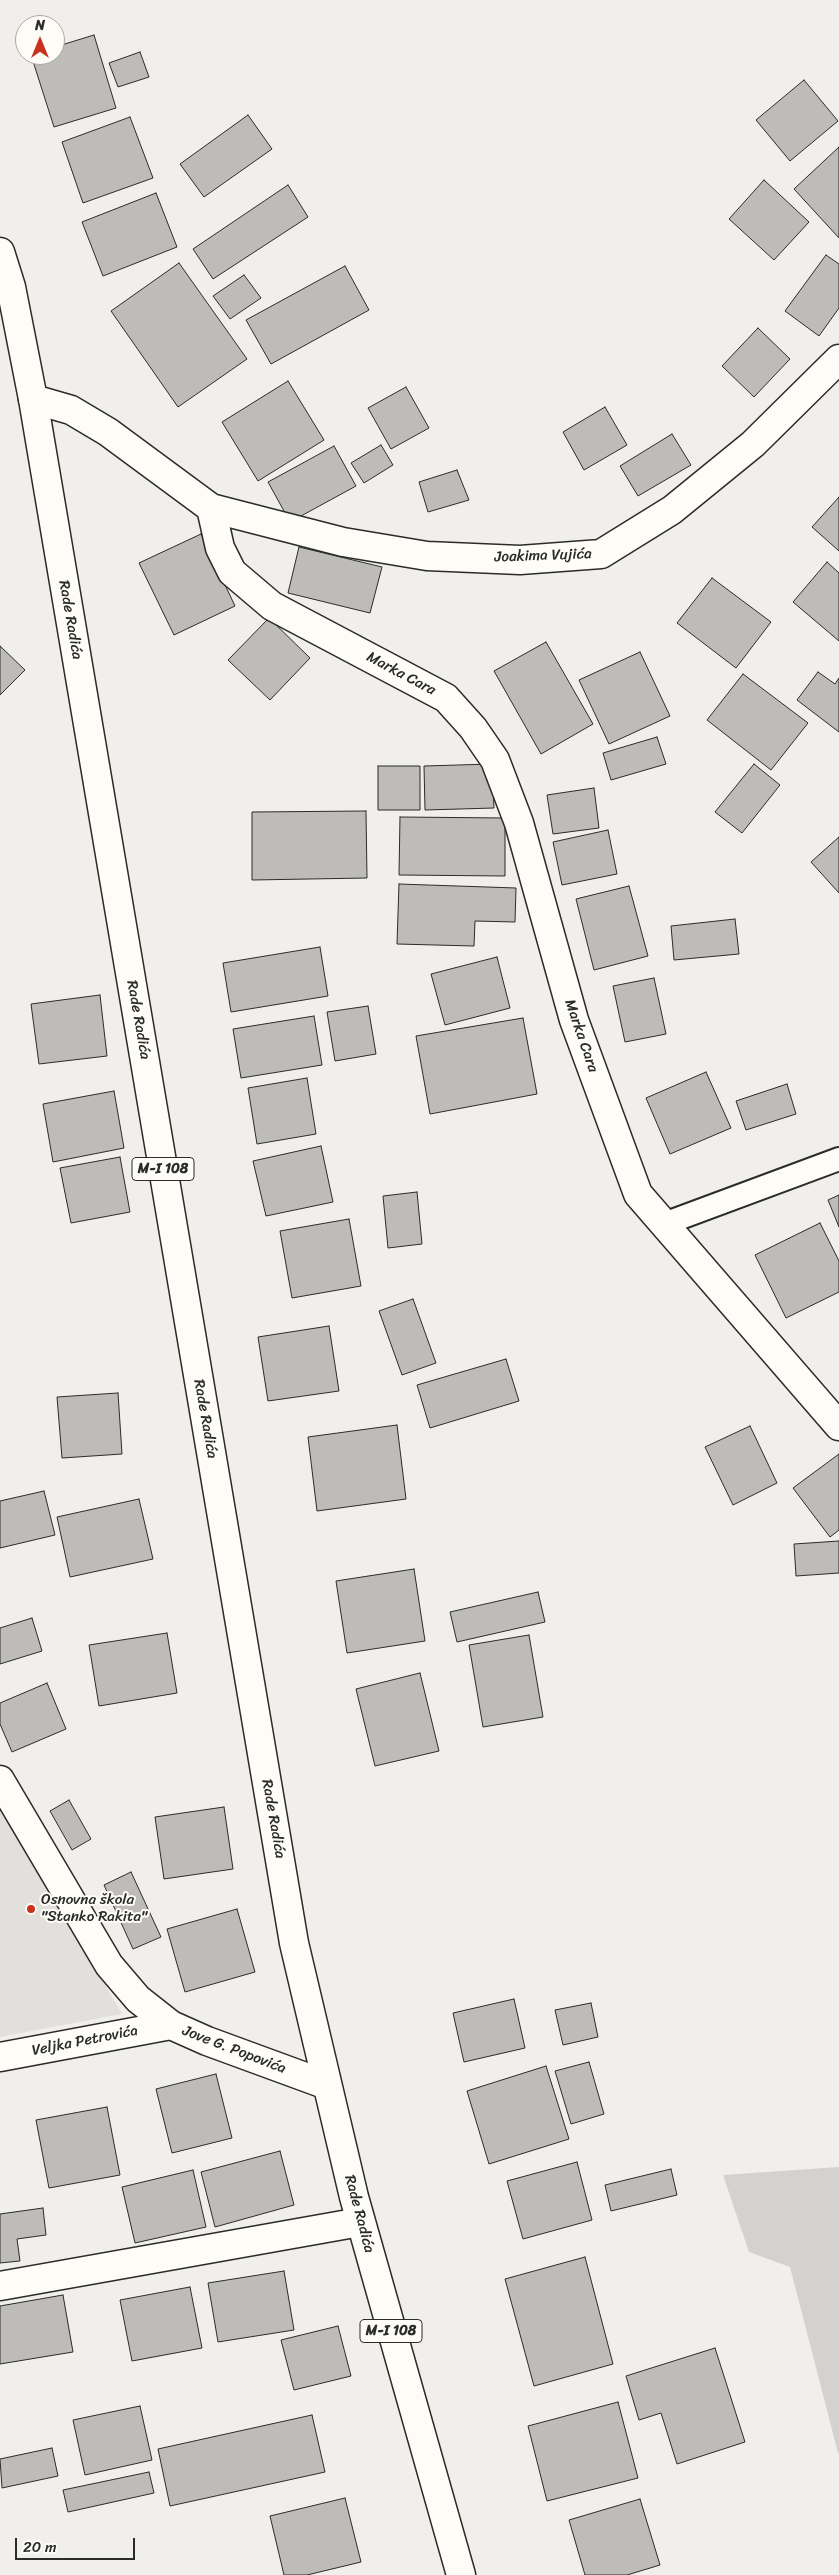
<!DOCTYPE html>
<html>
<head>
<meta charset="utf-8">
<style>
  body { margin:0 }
  #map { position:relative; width:839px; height:2575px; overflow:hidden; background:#f0efeb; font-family:Sriracha,sans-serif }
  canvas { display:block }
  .north { position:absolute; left:15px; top:15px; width:50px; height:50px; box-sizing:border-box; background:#fdfcf7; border:1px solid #a9a8a5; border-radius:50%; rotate:0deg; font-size:14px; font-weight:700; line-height:20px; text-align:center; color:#2b2b2b }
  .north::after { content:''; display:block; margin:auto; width:18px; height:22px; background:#c8321e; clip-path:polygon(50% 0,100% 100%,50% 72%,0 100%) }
  .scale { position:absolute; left:15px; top:2538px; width:120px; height:22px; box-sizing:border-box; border:2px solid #2b2b2b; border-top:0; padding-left:6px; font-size:15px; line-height:18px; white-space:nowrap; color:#2b2b2b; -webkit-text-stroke:4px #fdfcf7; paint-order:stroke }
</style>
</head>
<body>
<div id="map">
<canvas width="839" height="2575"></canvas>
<div class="north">N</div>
<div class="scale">20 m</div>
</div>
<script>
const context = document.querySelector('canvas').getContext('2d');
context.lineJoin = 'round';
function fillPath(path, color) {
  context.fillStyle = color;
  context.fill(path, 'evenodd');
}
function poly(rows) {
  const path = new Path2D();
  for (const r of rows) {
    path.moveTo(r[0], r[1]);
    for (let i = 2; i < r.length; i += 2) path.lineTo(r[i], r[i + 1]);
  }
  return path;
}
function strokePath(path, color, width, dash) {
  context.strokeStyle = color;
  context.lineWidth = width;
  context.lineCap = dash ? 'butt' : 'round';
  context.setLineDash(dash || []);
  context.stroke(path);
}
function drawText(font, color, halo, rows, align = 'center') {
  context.font = font + ' Sriracha,sans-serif';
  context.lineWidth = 4;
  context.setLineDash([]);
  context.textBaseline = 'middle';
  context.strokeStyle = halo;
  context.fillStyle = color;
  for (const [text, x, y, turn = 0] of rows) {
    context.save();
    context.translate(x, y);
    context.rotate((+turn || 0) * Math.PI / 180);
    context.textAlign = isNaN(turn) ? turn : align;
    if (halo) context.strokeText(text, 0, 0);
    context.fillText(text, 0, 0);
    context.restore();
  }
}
fillPath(poly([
  [0,1805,122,2014,0,2037]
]), '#e1e0dc');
fillPath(poly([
  [839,2167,839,2453,838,2453,790,2267,749,2252,723,2175]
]), '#d3d2cf');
const building = poly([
  [94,35,116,108,54,127,31,55,55,55,55,47,94,35],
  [140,52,149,77,118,87,109,63,140,52],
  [804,80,838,121,790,161,756,120,804,80],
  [248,115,272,149,204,197,180,164,248,115],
  [130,117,153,178,83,203,62,142,130,117],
  [839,147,839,238,794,189,839,147],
  [764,180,809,222,774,260,729,219,764,180],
  [288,185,308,217,213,279,193,249,288,185],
  [156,193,177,247,103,276,82,222,156,193],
  [826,255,839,264,839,308,819,336,785,311,826,255],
  [179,263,247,359,178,407,111,311,179,263],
  [345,266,369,310,271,364,246,320,345,266],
  [244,275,261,298,230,319,213,296,244,275],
  [758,328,790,359,754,397,722,366,758,328],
  [288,381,324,440,258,481,222,422,288,381],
  [406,387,429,428,391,449,368,408,406,387],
  [605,407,627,445,584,470,563,432,605,407],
  [672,434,691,465,638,496,620,466,672,434],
  [381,445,393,465,364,483,351,463,381,445],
  [334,446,356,486,290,522,268,482,334,446],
  [457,470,469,500,428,512,419,482,457,470],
  [839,497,839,551,812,527,839,497],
  [201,534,235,606,174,635,139,563,201,534],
  [299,547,382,567,370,613,288,593,299,547],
  [827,562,839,573,839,641,793,602,827,562],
  [712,578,771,622,736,668,677,623,712,578],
  [269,618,310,658,270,700,228,660,269,618],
  [546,642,593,724,541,754,494,671,546,642],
  [0,646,25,670,0,695,0,646],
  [640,652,670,716,609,744,579,680,640,652],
  [818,672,835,684,839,678,839,732,797,700,818,672],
  [743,674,808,723,771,770,707,720,743,674],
  [657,737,666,764,611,780,603,753,657,737],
  [492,764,494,808,425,810,424,766,492,764],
  [754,764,780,785,742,833,715,812,754,764],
  [378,766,420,766,420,810,378,810,378,766],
  [594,788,599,828,553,834,547,795,594,788],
  [366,811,367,878,252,880,252,812,366,811],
  [400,817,505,818,505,876,399,875,400,817],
  [608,830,617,874,562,885,553,842,608,830],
  [839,837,839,893,811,862,839,837],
  [399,884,516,888,515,922,475,921,474,946,397,944,399,884],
  [629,886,648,956,594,970,576,899,629,886],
  [735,919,739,954,674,960,671,926,735,919],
  [320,947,328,996,231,1012,223,963,320,947],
  [497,957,510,1008,445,1025,431,974,497,957],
  [654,978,666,1034,625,1042,613,986,654,978],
  [100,995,107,1056,39,1064,31,1004,100,995],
  [368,1006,376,1054,335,1061,327,1012,368,1006],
  [314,1016,322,1065,241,1078,233,1029,314,1016],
  [523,1018,537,1094,430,1114,416,1036,523,1018],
  [706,1072,731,1128,670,1154,646,1098,706,1072],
  [307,1078,316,1134,257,1144,248,1088,307,1078],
  [787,1084,796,1114,746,1130,736,1101,787,1084],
  [114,1091,124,1148,53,1162,43,1104,114,1091],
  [321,1146,333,1202,266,1216,253,1161,321,1146],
  [120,1157,130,1212,71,1223,60,1168,120,1157],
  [417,1192,422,1244,388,1248,383,1196,417,1192],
  [839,1195,839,1227,828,1200,839,1195],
  [349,1219,361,1286,292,1298,280,1231,349,1219],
  [820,1223,839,1261,839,1292,786,1318,755,1255,820,1223],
  [413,1299,436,1363,402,1375,379,1311,413,1299],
  [329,1326,339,1391,268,1401,258,1337,329,1326],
  [506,1359,519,1401,430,1428,417,1385,506,1359],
  [118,1393,122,1454,62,1458,57,1397,118,1393],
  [397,1425,406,1499,317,1511,308,1437,397,1425],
  [750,1426,777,1483,733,1505,705,1447,750,1426],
  [839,1454,839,1530,830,1537,793,1488,839,1454],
  [44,1491,55,1535,0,1548,0,1501,44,1491],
  [139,1499,153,1559,70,1577,57,1517,139,1499],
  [839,1541,839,1573,796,1576,794,1544,839,1541],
  [414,1569,425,1641,347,1653,336,1581,414,1569],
  [538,1592,545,1622,457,1642,450,1612,538,1592],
  [32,1618,42,1651,0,1664,0,1628,32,1618],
  [167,1633,177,1693,99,1706,89,1645,167,1633],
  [529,1635,543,1717,483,1727,469,1645,529,1635],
  [420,1673,439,1751,375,1766,356,1689,420,1673],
  [47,1683,66,1729,12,1752,0,1724,0,1703,47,1683],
  [69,1800,91,1839,72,1850,50,1811,69,1800],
  [224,1807,233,1869,164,1879,155,1817,224,1807],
  [131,1872,161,1937,133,1949,104,1885,131,1872],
  [237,1909,255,1972,185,1992,167,1929,237,1909],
  [514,1999,525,2048,464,2062,453,2013,514,1999],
  [591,2003,598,2037,563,2045,555,2010,591,2003],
  [589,2062,604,2114,571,2124,555,2071,589,2062],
  [546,2066,569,2139,489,2164,467,2091,546,2066],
  [216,2074,232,2138,172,2153,156,2089,216,2074],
  [107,2107,120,2175,49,2188,36,2120,107,2107],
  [280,2151,294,2205,215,2227,201,2172,280,2151],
  [577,2162,592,2220,523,2239,507,2181,577,2162],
  [671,2169,677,2195,611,2211,605,2185,671,2169],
  [193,2170,206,2227,135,2243,122,2187,193,2170],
  [43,2208,46,2235,17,2239,20,2261,0,2263,0,2214,43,2208],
  [585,2257,613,2364,534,2386,505,2279,585,2257],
  [284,2271,294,2330,218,2342,208,2283,284,2271],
  [190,2287,202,2348,132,2361,120,2300,190,2287],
  [63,2295,73,2352,0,2364,0,2306,63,2295],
  [338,2326,351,2376,294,2390,281,2340,338,2326],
  [715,2348,745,2442,677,2464,661,2413,639,2420,626,2376,715,2348],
  [618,2402,638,2478,547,2501,528,2426,618,2402],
  [140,2406,152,2460,85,2475,73,2420,140,2406],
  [312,2415,325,2472,170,2506,158,2449,312,2415],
  [52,2448,58,2476,2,2488,0,2459,52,2448],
  [149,2472,154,2493,68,2512,63,2490,149,2472],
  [345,2498,361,2562,307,2575,284,2575,270,2516,345,2498],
  [640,2499,660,2565,627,2575,585,2575,569,2520,640,2499]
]);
fillPath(building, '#bdbcb8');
strokePath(building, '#2b2b2b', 1);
const service = poly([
  [664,1224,839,1159]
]);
const minor = poly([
  [33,399,71,410,108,432,211,508,220,548,232,572,272,606,446,698,473,728,495,760,519,823,574,1020,638,1194,839,1426],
  [211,508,343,542,427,556,520,560,601,554,672,510,753,444,839,359],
  [0,1780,109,1965,138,1999,171,2025,207,2041,327,2085],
  [0,2057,171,2025],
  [0,2286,360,2222]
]);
const primary = poly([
  [0,252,11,287,33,399,294,1943,354,2197,461,2575]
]);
strokePath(service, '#2b2b2b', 26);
strokePath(minor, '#2b2b2b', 31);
strokePath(primary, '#2b2b2b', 31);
strokePath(service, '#fdfcf7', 22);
strokePath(minor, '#fdfcf7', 28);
strokePath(primary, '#fdfcf7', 28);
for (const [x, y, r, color] of [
  [31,1909,5,"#c8321e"]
]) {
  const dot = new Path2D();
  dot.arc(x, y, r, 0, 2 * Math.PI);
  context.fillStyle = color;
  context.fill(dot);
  strokePath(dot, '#fdfcf7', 2);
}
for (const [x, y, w] of [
  [163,1169,62],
  [391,2331,62]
]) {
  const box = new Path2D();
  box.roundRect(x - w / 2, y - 11.5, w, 23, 4);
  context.fillStyle = '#fdfcf7';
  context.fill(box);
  strokePath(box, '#2b2b2b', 1);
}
drawText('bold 14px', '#2b2b2b', null, [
  ["M-I 108",163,1169],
  ["M-I 108",391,2331]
]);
drawText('15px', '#2b2b2b', '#fdfcf7', [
  ["Joakima Vujića",543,556,-2],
  ["Rade Radića",70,620,80],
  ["Marka Cara",401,674,28],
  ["Rade Radića",138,1020,80],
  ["Marka Cara",581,1036,71],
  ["Rade Radića",205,1419,80],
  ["Rade Radića",273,1819,80],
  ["Veljka Petrovića",85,2041,-11],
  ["Jove G. Popovića",234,2050,21],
  ["Rade Radića",359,2214,75]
]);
drawText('15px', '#2b2b2b', '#fdfcf7', [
  ["Osnovna škola",41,1900],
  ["\"Stanko Rakita\"",41,1917]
], 'left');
</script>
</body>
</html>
